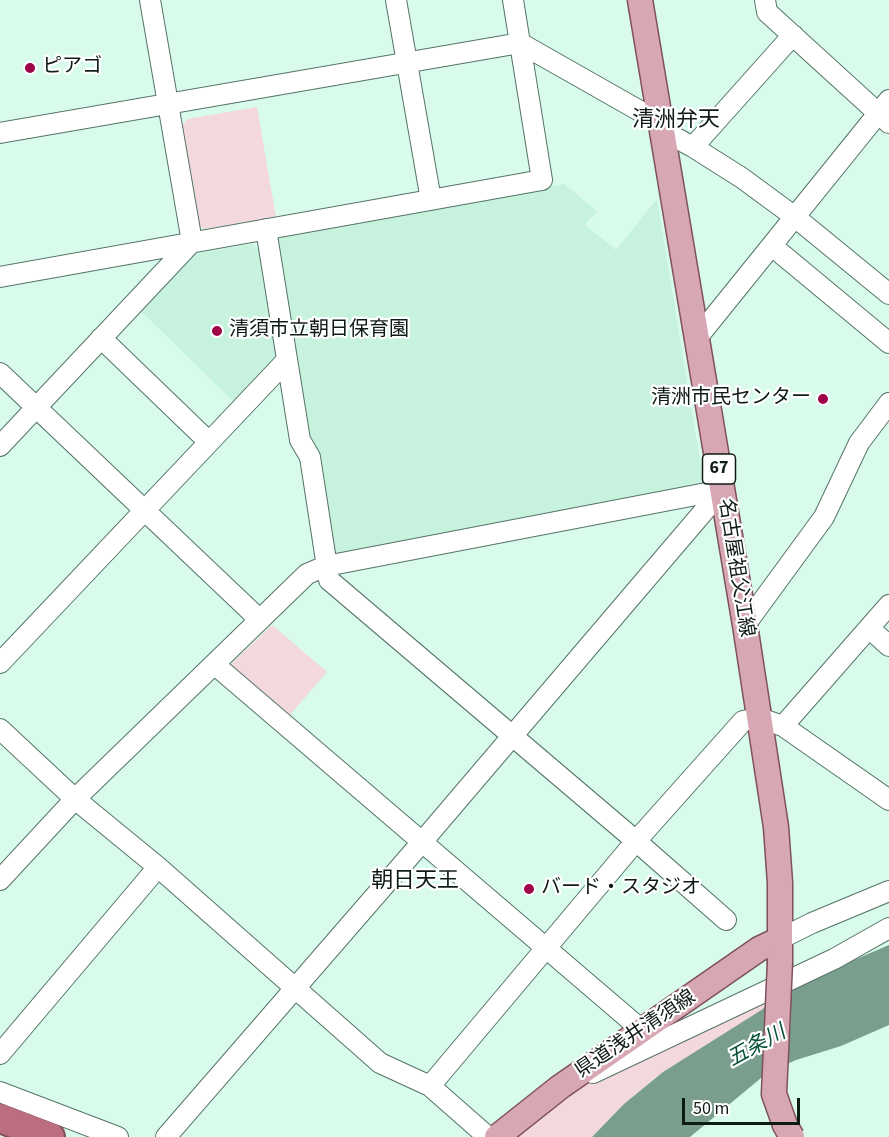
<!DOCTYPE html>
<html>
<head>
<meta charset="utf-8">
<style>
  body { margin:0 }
  #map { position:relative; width:889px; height:1137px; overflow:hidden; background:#d8fbeb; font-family:"Source Sans 3",sans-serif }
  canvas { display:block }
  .scale { position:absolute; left:682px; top:1098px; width:118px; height:27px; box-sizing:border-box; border:3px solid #0e1b16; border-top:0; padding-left:8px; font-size:18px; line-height:21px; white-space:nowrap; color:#0e1b16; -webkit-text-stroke:4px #fff; paint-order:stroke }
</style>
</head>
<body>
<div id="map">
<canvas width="889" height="1137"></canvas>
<div class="scale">50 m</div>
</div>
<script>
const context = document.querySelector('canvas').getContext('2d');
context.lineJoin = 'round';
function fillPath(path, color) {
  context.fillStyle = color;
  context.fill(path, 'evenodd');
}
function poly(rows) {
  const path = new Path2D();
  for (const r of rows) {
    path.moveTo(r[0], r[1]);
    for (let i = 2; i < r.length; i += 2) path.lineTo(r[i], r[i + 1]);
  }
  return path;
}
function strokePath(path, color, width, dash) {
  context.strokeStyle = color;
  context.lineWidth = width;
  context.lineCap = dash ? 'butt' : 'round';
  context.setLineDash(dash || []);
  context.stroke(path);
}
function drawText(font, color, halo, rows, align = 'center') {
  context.font = font + ' "Source Sans 3","Noto Sans JP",sans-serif';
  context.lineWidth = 4.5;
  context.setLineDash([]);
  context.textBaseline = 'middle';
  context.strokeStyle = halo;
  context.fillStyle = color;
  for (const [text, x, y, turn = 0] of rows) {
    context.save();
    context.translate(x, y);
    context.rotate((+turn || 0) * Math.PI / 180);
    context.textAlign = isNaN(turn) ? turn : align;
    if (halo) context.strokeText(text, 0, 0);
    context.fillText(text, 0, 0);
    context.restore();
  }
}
fillPath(poly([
  [564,184,597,211,585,225,616,250,657,199,704,485,331,558,307,442,273,237],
  [252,244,259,250,276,352,272,364,234,402,141,311,196,254]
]), '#c6f2de');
fillPath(poly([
  [257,107,276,217,204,229,199,226,182,126,187,119],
  [272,625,327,672,288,717,232,668,231,664],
  [763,996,764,1009,663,1072,624,1104,592,1137,513,1137,561,1098]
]), '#f3d8dd');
fillPath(poly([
  [889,945,889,1025,841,1046,796,1060,767,1073,690,1137,592,1137,624,1104,663,1072,763,1009,766,1004,828,971]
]), '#7a9e8e');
const minor = poly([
  [150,0,192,242],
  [396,0,431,200],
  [765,0,767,12,889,123],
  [663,131,693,147,742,178,795,217,889,294],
  [0,133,520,43,661,123],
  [693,147,793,35],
  [266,229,300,440,310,457,329,580,636,841,726,920],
  [772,246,889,343],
  [0,277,542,180,513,0],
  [101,338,209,442],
  [697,338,889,100],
  [0,373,260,620],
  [0,446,192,242],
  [745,625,824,517,859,443,889,403],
  [869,628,889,646],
  [0,663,287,360],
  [214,664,643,1031],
  [783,726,889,800],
  [0,729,75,799,158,867,380,1063,430,1086,488,1137],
  [0,880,75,799,307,574,326,566,722,490],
  [780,939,812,923,889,891],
  [0,1054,158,867],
  [593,1073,834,959,889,928],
  [430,1086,636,841,743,721,759,718,783,726,889,605],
  [0,1092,118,1137],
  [166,1137,422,842,722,490]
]);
const major = poly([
  [640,0,745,625,776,827,780,883,780,962],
  [497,1137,560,1087,759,949,780,939]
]);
const highway = poly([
  [0,1118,50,1137]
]);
strokePath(minor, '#557467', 22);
strokePath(major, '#7f515b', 27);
strokePath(highway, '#7f515b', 32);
strokePath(minor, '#fff', 20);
strokePath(major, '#d7a8b3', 24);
strokePath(highway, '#bc6e80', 28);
const majorBridge = poly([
  [780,962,774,1094,785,1125,792,1137]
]);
strokePath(majorBridge, '#7f515b', 27, []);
strokePath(majorBridge, '#d7a8b3', 24);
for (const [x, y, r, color] of [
  [30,68,6,"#9f0348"],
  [217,331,6,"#9f0348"],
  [823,399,6,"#9f0348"],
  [529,889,6,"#9f0348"]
]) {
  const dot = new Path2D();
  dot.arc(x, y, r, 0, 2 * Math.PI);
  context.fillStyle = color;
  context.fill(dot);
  strokePath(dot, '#fff', 2);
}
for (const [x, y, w] of [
  [719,469,33]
]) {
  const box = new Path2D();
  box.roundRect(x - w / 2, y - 15, w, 30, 4.5);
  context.fillStyle = '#fff';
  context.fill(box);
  strokePath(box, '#0e1b16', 1.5);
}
drawText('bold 18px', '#0e1b16', null, [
  ["67",719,469]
]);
drawText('20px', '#0e1b16', '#fff', [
  ["ピアゴ",42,68],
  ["清須市立朝日保育園",229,331],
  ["清洲市民センター",811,399,"right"],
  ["バード・スタジオ",541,889]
], 'left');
drawText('20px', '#0e1b16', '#fff', [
  ["名古屋祖父江線",735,568,81],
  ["県道浅井清須線",636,1035,-34]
]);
drawText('italic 21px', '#07513b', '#fff', [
  ["五条川",757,1047,-29]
]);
drawText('22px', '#0e1b16', '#fff', [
  ["清洲弁天",676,121],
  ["朝日天王",415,882]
]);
</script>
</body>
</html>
